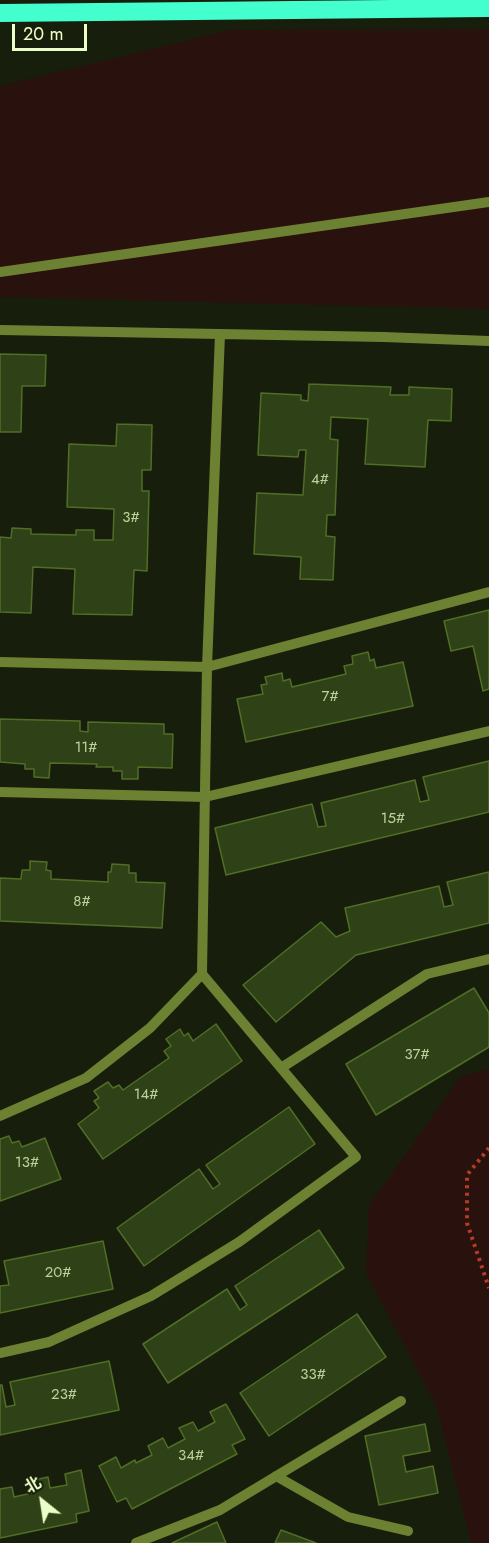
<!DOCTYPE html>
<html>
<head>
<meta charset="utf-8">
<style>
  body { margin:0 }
  #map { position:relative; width:489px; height:1543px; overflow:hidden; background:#171e0b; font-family:Jost,"Noto Sans SC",sans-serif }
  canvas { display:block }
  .north { position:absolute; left:12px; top:1471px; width:60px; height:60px; -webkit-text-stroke:4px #171e0b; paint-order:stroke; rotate:330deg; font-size:16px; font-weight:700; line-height:24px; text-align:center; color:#edffc8 }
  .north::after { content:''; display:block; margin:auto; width:21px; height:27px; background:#edffc8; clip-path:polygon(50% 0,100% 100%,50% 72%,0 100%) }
  .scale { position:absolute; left:12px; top:24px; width:75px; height:27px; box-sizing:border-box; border:3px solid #edffc8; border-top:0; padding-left:8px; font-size:18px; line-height:21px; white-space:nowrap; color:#edffc8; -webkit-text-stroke:4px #171e0b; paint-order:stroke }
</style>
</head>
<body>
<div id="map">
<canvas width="489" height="1543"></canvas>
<div class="north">北</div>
<div class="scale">20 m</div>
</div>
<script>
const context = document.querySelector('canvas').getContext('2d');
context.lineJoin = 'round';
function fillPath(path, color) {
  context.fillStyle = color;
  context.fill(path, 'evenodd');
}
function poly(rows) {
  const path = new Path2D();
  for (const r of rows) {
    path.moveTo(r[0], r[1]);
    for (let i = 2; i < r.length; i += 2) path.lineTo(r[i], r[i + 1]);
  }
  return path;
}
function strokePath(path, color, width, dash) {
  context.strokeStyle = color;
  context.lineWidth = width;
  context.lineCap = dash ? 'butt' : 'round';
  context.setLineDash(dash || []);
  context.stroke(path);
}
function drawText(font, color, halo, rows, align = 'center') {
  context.font = font + ' Jost,sans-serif';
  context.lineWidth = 4.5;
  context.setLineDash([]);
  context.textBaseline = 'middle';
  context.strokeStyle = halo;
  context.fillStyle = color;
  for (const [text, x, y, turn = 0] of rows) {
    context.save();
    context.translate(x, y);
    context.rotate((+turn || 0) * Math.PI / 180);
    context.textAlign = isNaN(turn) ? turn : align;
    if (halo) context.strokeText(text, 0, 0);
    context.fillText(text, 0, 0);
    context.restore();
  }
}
fillPath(poly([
  [489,29,489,309,0,297,0,86,229,30],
  [489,1069,489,1543,471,1543,436,1405,366,1273,369,1206,460,1077]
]), '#29120d');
const building = poly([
  [0,354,46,355,45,386,22,386,21,432,0,432,0,354],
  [309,384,391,387,390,395,409,395,409,387,452,389,451,421,428,420,425,467,365,464,368,419,331,417,330,439,338,440,335,515,327,515,326,536,335,537,333,580,300,579,301,557,254,554,257,493,303,495,306,450,299,450,298,457,258,455,261,393,301,395,301,400,308,401,309,384],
  [117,424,152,425,151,470,142,470,142,491,149,491,147,571,134,570,132,615,73,614,75,569,33,567,31,613,0,612,0,537,11,538,12,528,31,529,31,534,76,535,76,530,94,530,94,540,113,540,114,509,67,507,69,444,116,446,117,424],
  [489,610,489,689,483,691,473,646,451,651,444,621,489,610],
  [368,652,370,661,374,659,376,668,403,662,413,706,246,742,237,699,263,694,261,685,267,684,265,677,282,673,283,681,290,679,292,687,346,674,344,666,353,664,352,656,368,652],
  [0,719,80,721,80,731,88,732,88,722,164,724,164,734,173,734,172,768,138,767,138,779,122,779,122,771,113,771,113,767,96,767,97,764,50,763,49,778,34,777,34,769,25,769,25,764,0,762,0,719],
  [489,761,489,812,226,875,215,828,312,804,318,827,326,826,321,803,415,780,420,802,429,800,423,777,489,761],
  [30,861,47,862,46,870,51,871,51,879,108,882,108,872,111,872,112,864,129,865,129,873,136,873,136,882,165,883,162,928,0,921,0,878,21,879,22,870,30,870,30,861],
  [489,872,489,923,356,955,276,1022,243,985,321,922,336,937,350,931,345,908,439,886,444,907,453,905,447,882,489,872],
  [474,988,489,1013,489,1047,376,1115,346,1064,474,988],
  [216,1024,242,1061,103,1159,78,1124,99,1108,94,1101,99,1098,94,1091,108,1082,113,1088,119,1085,123,1090,169,1058,164,1051,171,1046,166,1039,180,1029,184,1036,188,1033,193,1041,216,1024],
  [289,1107,315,1144,144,1266,117,1228,199,1169,213,1189,220,1184,206,1165,289,1107],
  [9,1136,12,1143,19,1141,22,1147,45,1138,61,1179,0,1201,0,1139,9,1136],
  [319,1230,344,1268,168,1383,143,1344,227,1289,240,1310,247,1305,235,1286,319,1230],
  [103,1241,113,1289,0,1313,0,1286,9,1285,4,1261,103,1241],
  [357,1314,386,1357,269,1436,240,1393,357,1314],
  [109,1361,119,1410,0,1435,0,1385,2,1385,6,1407,15,1405,10,1382,109,1361],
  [226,1404,245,1439,232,1445,237,1454,132,1509,126,1498,117,1502,99,1466,116,1457,121,1468,135,1460,136,1463,152,1455,148,1446,163,1438,168,1448,185,1439,179,1428,193,1422,198,1431,215,1422,210,1412,226,1404],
  [425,1424,430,1451,403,1456,406,1472,433,1466,438,1493,379,1505,365,1436,425,1424],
  [81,1470,89,1511,76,1514,77,1522,0,1538,0,1489,12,1487,14,1497,32,1493,30,1481,48,1477,50,1488,67,1485,65,1474,81,1470],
  [217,1522,226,1543,172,1543,217,1522],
  [281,1530,316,1543,275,1543,281,1530]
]);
fillPath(building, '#2f4116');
strokePath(building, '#506e26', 1.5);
strokePath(poly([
  [489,1148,467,1175,467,1223,489,1288]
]), '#b63c25', 4, [3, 4.5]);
strokePath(poly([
  [0,272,489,202],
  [0,330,384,337,489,341],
  [0,662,207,667,489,592],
  [0,792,205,797,489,731],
  [281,1068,427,974,489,959],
  [0,1116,86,1078,150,1028,202,974],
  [0,1353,49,1342,151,1296,239,1242,356,1157,202,974,207,667,220,334],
  [276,1476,348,1517,408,1531],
  [136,1543,220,1510,401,1401]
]), '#6d8132', 10);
strokePath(poly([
  [0,13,489,8]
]), '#43ffcd', 18);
drawText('15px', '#bed09c', null, [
  ["4#",320,480],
  ["3#",131,518],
  ["7#",330,697],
  ["11#",86,748],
  ["15#",393,819],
  ["8#",82,902],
  ["37#",417,1055],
  ["14#",146,1095],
  ["13#",27,1163],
  ["20#",58,1273],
  ["33#",313,1375],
  ["23#",64,1395],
  ["34#",191,1456]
]);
</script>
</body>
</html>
